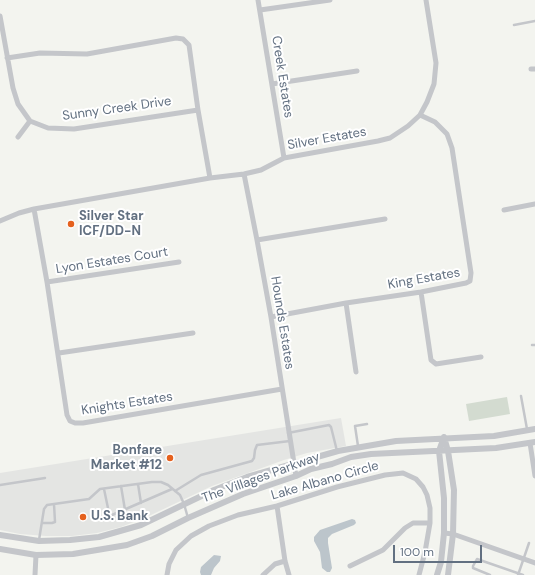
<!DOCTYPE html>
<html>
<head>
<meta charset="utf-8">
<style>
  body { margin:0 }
  #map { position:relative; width:535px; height:575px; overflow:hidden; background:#f3f4ef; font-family:"DM Sans",sans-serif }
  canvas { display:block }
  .scale { position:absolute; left:393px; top:545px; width:89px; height:18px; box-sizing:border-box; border:2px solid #627081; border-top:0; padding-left:5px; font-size:12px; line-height:14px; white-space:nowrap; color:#627081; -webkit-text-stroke:3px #fff; paint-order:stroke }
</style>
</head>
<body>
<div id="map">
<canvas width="535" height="575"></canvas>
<div class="scale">100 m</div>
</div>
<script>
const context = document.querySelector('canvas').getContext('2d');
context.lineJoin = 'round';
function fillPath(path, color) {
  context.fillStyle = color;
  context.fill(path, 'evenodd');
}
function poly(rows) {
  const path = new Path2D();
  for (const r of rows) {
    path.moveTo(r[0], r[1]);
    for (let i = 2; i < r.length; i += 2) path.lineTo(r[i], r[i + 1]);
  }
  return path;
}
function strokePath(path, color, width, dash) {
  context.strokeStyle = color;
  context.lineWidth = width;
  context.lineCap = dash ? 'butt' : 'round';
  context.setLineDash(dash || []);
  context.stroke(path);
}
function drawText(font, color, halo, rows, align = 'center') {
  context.font = font + ' "DM Sans",sans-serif';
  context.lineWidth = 4;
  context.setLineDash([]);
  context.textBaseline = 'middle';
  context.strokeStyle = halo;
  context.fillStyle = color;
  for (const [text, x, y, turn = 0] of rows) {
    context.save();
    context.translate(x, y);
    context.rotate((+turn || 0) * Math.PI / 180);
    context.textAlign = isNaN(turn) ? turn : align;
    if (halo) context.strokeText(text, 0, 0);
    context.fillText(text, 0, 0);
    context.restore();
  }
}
fillPath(poly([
  [341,418,346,446,307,453,284,460,212,486,151,515,121,527,97,533,72,536,46,536,20,534,0,530,0,473]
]), '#e4e5e3');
fillPath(poly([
  [507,397,510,414,469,421,466,404]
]), '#d3dbd0');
fillPath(poly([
  [352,519,355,520,356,523,354,525,332,534,328,538,328,543,332,568,330,572,327,572,322,568,320,552,314,541,314,537,320,530],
  [214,555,221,556,220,561,214,568,211,575,201,575,200,572,201,567]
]), '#bcc5cb');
strokePath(poly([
  [514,25,535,21],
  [532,345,535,345],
  [521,396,527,429],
  [288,433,329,425,331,427,337,451],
  [358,446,355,426,367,424],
  [138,484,141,503],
  [0,485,45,478],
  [121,486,125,510],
  [104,489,109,513,112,515,172,489],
  [175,491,201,475,252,461,254,458,255,450,257,445,290,441],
  [42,523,52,523,55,522,54,504],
  [39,540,44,509,47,505,89,499,100,489,152,482,161,482,168,485,180,495,184,504,188,518],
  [490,575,473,568,473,566,477,559,523,575],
  [518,575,529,543]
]), '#c4c6ca', 2.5);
strokePath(poly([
  [258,0,284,158],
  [260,10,330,0],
  [0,16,13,88,18,104,30,121,48,128,74,129,198,110],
  [7,58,40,53,87,54,176,38,183,39,189,45,198,110,210,178],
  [531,69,535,69],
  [272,84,357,71],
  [18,137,30,121],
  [244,174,257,240,271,317,296,476],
  [34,209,47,282,67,415,70,421,75,423,83,423,282,389],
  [504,210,535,204],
  [0,221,19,213,34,209,210,178,244,174,261,170,284,158,378,141,390,138,408,126,420,115,427,102,434,84,436,63,426,0],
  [257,240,385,219],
  [47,282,179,262],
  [421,292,431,360,436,364,481,357],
  [346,303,356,372],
  [271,317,346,303,421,292,466,283,470,281,471,273,452,148,447,134,435,122,420,115],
  [59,353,193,333],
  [530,443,535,476],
  [277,506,285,561,289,575],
  [444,533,453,534,535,563],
  [350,566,383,550,405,528,413,523,430,523],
  [35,575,36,555],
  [167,575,169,564,176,550,191,536,209,526,238,515,277,506,337,487,385,475,403,473,416,479,423,487,427,495,430,508,430,523,425,552,419,575],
  [263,575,275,564,285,561]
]), '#c4c6ca', 5);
strokePath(poly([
  [444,437,448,451,454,490,453,534,448,575],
  [0,535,39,541,70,540,99,537,141,525,214,490,247,477,338,451,396,441,494,436,535,429],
  [0,549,36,555,73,554,127,545,152,536,188,518,243,494,296,476,311,469,332,464,351,457,371,454,496,448,535,442],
  [437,575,441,562,444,533,444,498,439,451,444,437]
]), '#c4c6ca', 6);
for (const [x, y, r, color] of [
  [71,224,4,"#e5611e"],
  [170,458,4,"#e5611e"],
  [83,517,4,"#e5611e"]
]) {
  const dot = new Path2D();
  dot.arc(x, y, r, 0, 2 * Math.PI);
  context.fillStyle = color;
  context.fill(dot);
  strokePath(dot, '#fff', 1.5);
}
drawText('13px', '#627081', '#fff', [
  ["Creek Estates",282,77,81],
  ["Sunny Creek Drive",117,109,-8],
  ["Silver Estates",327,139,-10],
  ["Lyon Estates Court",112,261,-9],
  ["King Estates",424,279,-10],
  ["Hounds Estates",282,323,81],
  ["Knights Estates",127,404,-9],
  ["The Villages Parkway",261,478,-20],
  ["Lake Albano Circle",325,481,-16]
]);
drawText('bold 13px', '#627081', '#fff', [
  ["Silver Star",79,217],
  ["ICF/DD-N",79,232],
  ["Bonfare",162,451,"right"],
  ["Market #12",162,466,"right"],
  ["U.S. Bank",91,517]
], 'left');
</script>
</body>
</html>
